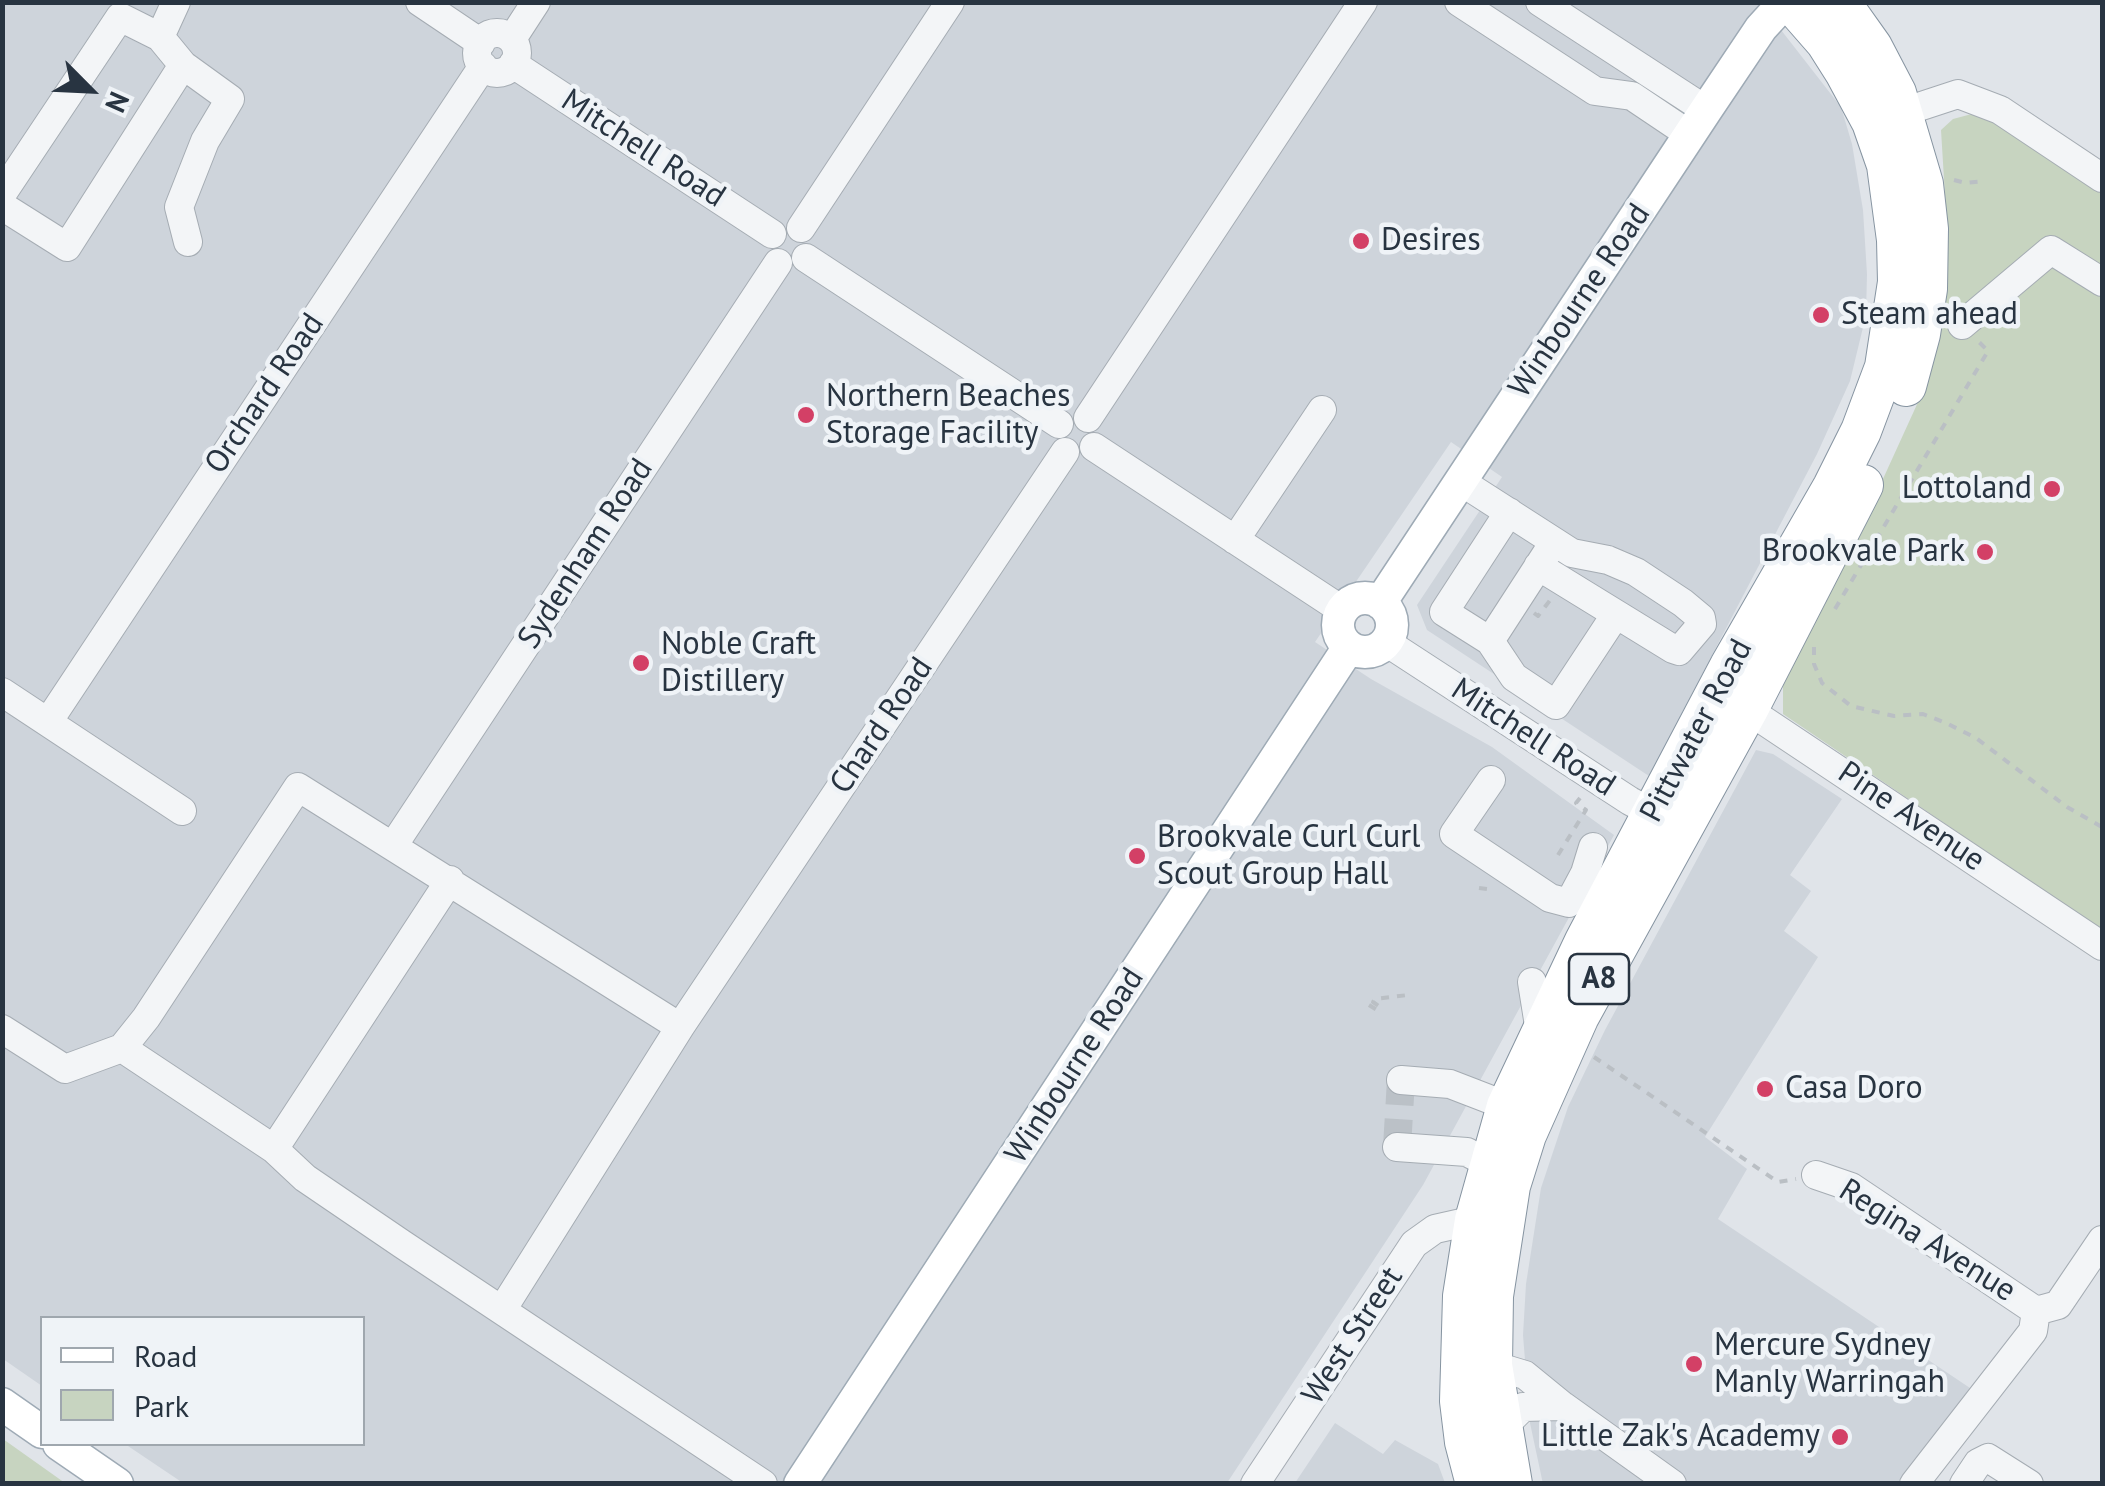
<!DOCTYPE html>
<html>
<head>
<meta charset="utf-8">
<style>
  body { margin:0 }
  #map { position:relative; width:2105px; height:1486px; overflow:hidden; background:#e0e4e9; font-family:"PT Sans",sans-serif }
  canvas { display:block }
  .frame { position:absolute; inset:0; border:5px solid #283441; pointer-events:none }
  .legend { position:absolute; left:40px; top:1316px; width:325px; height:130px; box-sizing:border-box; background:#eff3f7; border:2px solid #9fa7ae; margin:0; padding:12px 18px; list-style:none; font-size:30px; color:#283441 }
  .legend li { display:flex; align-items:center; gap:20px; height:50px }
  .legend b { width:50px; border:2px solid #9fa7ae }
  .north { position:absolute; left:40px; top:40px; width:100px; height:100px; -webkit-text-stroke:8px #eff3f7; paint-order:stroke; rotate:114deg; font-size:28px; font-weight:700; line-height:40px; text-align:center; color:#283441 }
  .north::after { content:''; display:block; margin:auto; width:35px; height:45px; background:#283441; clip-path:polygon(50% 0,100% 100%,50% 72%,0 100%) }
</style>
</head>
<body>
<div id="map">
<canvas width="2105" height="1486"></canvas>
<div class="frame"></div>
<ul class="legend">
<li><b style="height:12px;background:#fff"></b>Road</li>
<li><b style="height:28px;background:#c7d4c0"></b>Park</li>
</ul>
<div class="north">N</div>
</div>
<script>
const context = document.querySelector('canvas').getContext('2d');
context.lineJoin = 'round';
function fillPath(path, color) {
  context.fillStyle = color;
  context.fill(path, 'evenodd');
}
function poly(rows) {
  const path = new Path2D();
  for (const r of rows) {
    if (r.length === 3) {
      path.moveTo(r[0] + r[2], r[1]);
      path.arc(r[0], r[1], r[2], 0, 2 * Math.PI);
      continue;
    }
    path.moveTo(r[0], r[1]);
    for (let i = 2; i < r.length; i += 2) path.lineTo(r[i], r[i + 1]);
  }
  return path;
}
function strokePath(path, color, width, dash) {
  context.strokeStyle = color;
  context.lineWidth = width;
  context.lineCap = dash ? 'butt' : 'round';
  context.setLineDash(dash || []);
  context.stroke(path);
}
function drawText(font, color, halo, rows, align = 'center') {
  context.font = font + ' "PT Sans",sans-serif';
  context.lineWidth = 9;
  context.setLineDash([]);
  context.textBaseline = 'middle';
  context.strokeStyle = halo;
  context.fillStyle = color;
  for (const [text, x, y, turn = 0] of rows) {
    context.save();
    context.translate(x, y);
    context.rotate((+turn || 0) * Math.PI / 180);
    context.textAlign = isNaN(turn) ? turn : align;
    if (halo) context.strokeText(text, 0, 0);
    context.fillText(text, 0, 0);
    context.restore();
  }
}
fillPath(poly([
  [3,3,1760,3,1841,107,1852,144,1863,210,1867,274,1866,315,1850,381,1817,454,1649,776,1427,630,1417,605,1502,477,1451,442,1315,642,1371,679,1492,747,1614,835,1423,1185,1227,1483,183,1483,125,1444,362,1444,362,1318,42,1318,42,1386,3,1359],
  [1756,750,1773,754,1842,799,1790,875,1811,891,1784,931,1818,957,1705,1137,1747,1169,1718,1219,1970,1388,1906,1483,1543,1484,1530,1423,1523,1335,1526,1284,1541,1188,1568,1107,1605,1030],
  [1335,1423,1383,1454,1395,1440,1438,1464,1445,1483,1295,1483]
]), '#ced4db');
fillPath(poly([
  [1983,111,2102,189,2102,930,1783,714,1783,674,1872,503,1924,389,1947,228,1941,130,1953,119],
  [2,1439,3,1439,65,1483,3,1483]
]), '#c7d4c0');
strokePath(poly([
  [1397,1147,1401,1080]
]), '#bbc1c7', 28, [28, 14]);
const minor = poly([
  [420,2,481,43],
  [1459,2,1595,91,1632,96,1690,135],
  [1540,2,1706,110],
  [497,53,20],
  [160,37,176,2],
  [512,39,536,2],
  [513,64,772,234],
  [183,65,230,99,205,141,179,207,188,242],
  [1888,117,1958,94,2000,110,2102,178],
  [2,194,120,17,160,37,183,65,67,247,2,206],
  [801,228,950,2],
  [806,258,1059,424],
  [1962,325,2051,250,2102,282],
  [1088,418,1363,2],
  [1094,447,1342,610],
  [1460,481,1572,553,1608,560,1636,572,1683,603,1701,618,1702,624,1679,651,1673,649,1538,566],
  [1509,512,1444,612,1490,641,1547,553],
  [1235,540,1322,410],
  [1490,641,1514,677,1556,705,1616,614],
  [1386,642,1630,801,1667,821],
  [2,692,182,811],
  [1736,702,2102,946],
  [48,722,483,66],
  [1491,780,1454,834,1550,898,1569,903,1585,873,1593,847],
  [393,846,778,263],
  [1532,982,1540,1032],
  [2,1029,65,1069,122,1048,146,1018,298,787,680,1027],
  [122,1048,274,1149,305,1178,402,1244,763,1484],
  [1401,1080,1450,1084,1507,1106],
  [1397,1147,1467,1152,1489,1164],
  [274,1149,450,880],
  [1816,1175,1851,1187,2036,1311],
  [502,1310,680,1027,1065,452],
  [2036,1311,2058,1305,2102,1240],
  [1492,1365,1525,1375,1563,1406,1672,1484],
  [1502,1428,1523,1407,1563,1406],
  [1255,1484,1414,1244,1435,1229,1475,1220],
  [1914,1484,2033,1331,2036,1311],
  [1964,1484,1978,1463,1988,1458,2029,1484]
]);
const major = poly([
  [1365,625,27],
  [1380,603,1706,110,1761,28,1785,2],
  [2,1404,42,1432],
  [59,1444,117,1484],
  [800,1484,1349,647]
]);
const highway = poly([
  [1840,2,1872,47,1896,93,1923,184,1928,229,1927,289,1920,334,1906,386],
  [1476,1484,1465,1442,1460,1401,1463,1296,1475,1220,1507,1106,1585,941,1730,666,1833,487,1861,431,1885,367,1898,282,1897,240,1887,165,1872,122,1845,72,1826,42,1791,2],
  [1512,1484,1492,1365,1493,1296,1510,1186,1526,1135,1579,1016,1748,709,1863,485]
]);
strokePath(minor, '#a5acb3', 30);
strokePath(major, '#9eaab5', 35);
strokePath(highway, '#8694a1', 42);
strokePath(poly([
  [1954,180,1966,183,1984,181],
  [1835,609,1988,351,1977,340],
  [1534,613,1538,616,1551,599],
  [1814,647,1814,664,1822,683,1851,706,1894,716,1923,714,1946,723,1976,738,2067,807,2102,827],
  [1558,855,1586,810,1576,803,1580,798],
  [1479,888,1494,890],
  [1369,1005,1377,1010,1380,1007,1373,1002,1375,999,1408,995],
  [1594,1057,1778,1182,1796,1179]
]), '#babfc4', 4, [8, 8]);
strokePath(minor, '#f3f5f7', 28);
strokePath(major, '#fff', 32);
strokePath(highway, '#fff', 40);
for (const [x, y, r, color] of [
  [1361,241,10,"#d34066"],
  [1821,315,10,"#d34066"],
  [806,415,10,"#d34066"],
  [2052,489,10,"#d34066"],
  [1985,552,10,"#d34066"],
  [641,663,10,"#d34066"],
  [1137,856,10,"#d34066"],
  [1765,1089,10,"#d34066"],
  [1694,1364,10,"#d34066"],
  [1840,1437,10,"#d34066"]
]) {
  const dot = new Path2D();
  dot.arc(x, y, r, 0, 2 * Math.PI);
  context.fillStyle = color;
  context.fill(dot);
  strokePath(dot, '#eff3f7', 4);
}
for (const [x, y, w] of [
  [1599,979,60]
]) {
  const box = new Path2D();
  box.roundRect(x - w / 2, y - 25, w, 50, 8);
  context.fillStyle = '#eff3f7';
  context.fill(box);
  strokePath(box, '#283441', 2.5);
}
drawText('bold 30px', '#283441', null, [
  ["A8",1599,979]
]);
drawText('32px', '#283441', '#eff3f7', [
  ["Mitchell Road",643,149,33],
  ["Winbourne Road",1580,301,-56],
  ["Orchard Road",265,394,-56],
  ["Sydenham Road",586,554,-57],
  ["Chard Road",882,726,-56],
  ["Pittwater Road",1697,731,-62],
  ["Mitchell Road",1533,738,33],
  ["Pine Avenue",1911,817,34],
  ["Winbourne Road",1075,1066,-57],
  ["Regina Avenue",1927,1241,32],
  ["West Street",1353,1336,-57]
]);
drawText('32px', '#283441', '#eff3f7', [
  ["Desires",1381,241],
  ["Steam ahead",1841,315],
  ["Northern Beaches",826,397],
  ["Storage Facility",826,434],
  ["Lottoland",2032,489,"right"],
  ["Brookvale Park",1965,552,"right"],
  ["Noble Craft",661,645],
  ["Distillery",661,682],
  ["Brookvale Curl Curl",1157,838],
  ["Scout Group Hall",1157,875],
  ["Casa Doro",1785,1089],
  ["Mercure Sydney",1714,1346],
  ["Manly Warringah",1714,1383],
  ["Little Zak's Academy",1820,1437,"right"]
], 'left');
</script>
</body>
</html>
